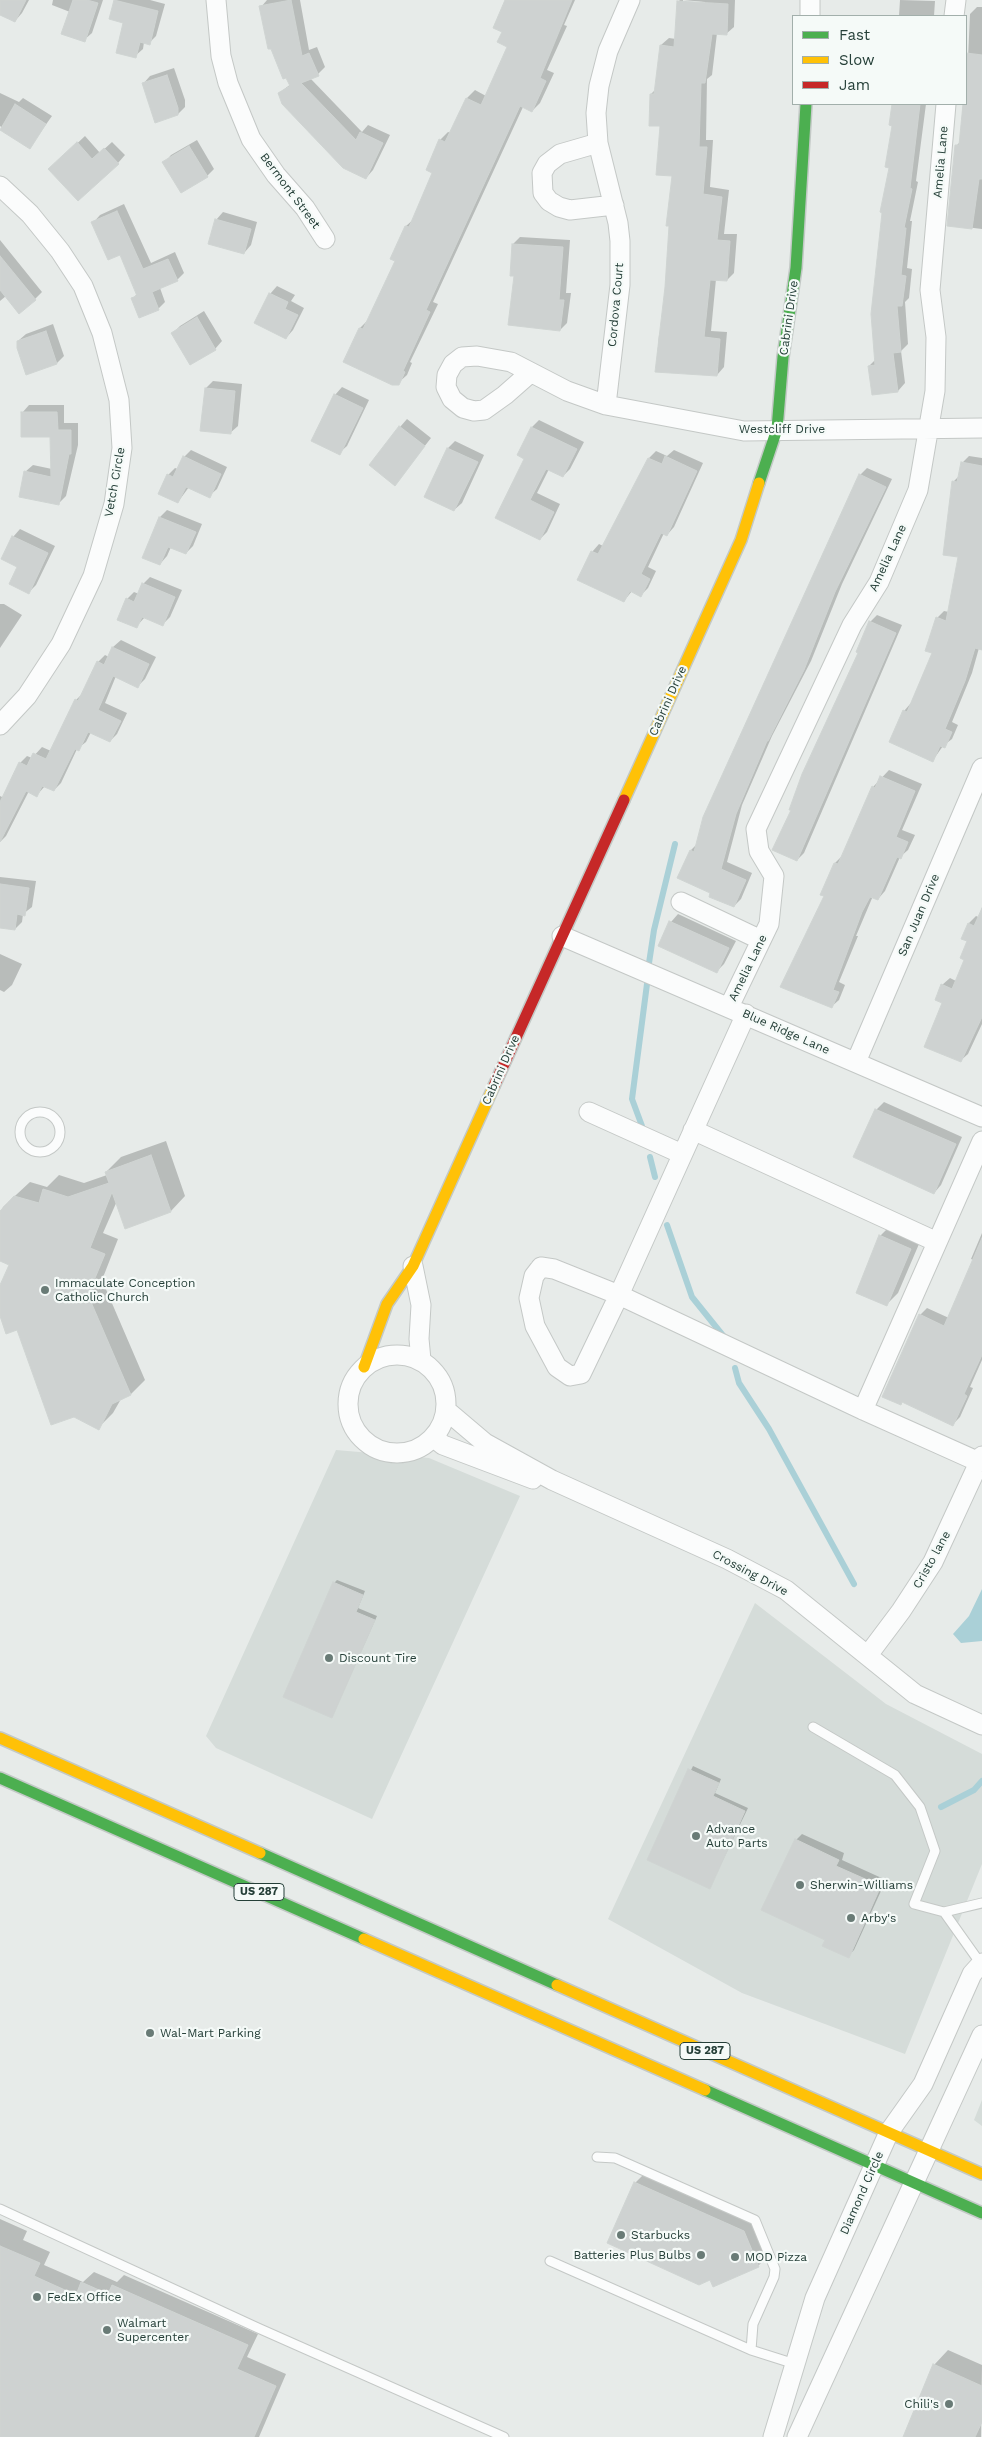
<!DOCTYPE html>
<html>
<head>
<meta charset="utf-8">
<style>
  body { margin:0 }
  #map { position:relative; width:982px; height:2437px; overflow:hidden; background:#e7ebe9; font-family:"Work Sans",sans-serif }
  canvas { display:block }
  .legend { position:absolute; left:792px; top:15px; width:175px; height:90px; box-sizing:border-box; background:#f5faf8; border:1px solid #a2afab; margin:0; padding:6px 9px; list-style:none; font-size:15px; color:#253f38 }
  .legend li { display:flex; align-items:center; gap:10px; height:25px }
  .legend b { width:25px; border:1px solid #a2afab }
</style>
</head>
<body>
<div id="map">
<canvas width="982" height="2437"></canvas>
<ul class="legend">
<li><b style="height:6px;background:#4caf50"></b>Fast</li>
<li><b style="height:6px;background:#ffc107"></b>Slow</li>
<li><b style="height:6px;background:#c62828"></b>Jam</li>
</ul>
</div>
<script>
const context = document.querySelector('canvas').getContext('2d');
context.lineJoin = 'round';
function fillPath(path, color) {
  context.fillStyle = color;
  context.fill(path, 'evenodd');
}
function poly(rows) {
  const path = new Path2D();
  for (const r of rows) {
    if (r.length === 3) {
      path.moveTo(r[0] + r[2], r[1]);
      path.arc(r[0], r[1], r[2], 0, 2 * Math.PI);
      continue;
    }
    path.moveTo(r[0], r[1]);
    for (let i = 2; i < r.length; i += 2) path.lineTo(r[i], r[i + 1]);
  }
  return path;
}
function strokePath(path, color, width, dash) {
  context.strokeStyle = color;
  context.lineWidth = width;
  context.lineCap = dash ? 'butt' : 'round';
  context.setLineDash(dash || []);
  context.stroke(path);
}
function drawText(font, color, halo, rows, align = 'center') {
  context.font = font + ' "Work Sans",sans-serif';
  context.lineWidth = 4.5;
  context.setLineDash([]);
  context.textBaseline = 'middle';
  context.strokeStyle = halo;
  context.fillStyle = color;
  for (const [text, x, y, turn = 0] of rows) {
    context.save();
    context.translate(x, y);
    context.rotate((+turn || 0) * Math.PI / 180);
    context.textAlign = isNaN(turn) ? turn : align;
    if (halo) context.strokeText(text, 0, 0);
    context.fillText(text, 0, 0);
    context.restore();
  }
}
fillPath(poly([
  [336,1450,429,1458,520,1496,372,1819,216,1748,206,1736],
  [755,1603,886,1704,982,1754,982,1864,905,2054,742,1993,608,1919],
  [982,2100,982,2126,974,2120]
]), '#d5dcd9');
fillPath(poly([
  [982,1589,982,1641,961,1643,953,1634,969,1616]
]), '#aad0d7');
fillPath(poly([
  [0,0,29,0,22,13,15,21,0,13],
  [53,0,103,0,92,33,84,40,70,12,52,5],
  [115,0,150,0,165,4,156,36,149,43,144,42,143,49,135,56,125,22,111,18],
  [267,0,300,0,309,50,317,47,325,67,318,74,310,78,362,132,368,125,390,135,373,170,366,178,279,93,291,84,261,7],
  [519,0,575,0,564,25,567,26,547,70,554,73,540,103,532,111,523,107,433,302,438,304,410,362,412,363,407,375,398,383,360,328,368,320,396,260,391,258,406,226,414,219,434,172,440,140,448,132,451,133,467,98,475,90,486,96,509,46],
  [680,0,735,0,734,27,726,34,717,33,712,75,707,79,706,140,713,140,710,187,729,190,724,234,737,234,734,273,727,280,716,279,711,331,727,332,724,367,717,375,656,370,659,335,662,332,673,175,651,94,655,90,661,45,669,38,676,39,678,2],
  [683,0,705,2,705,4,683,3],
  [900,0,935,1,934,16,899,16],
  [977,7,982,7,982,229,949,225,957,145,960,142,963,104,966,104,970,14],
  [174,68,185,100,185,107,178,114,143,84,150,76],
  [0,93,19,102,23,98,52,116,30,147,0,126],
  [893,104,926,104,916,181,918,182,910,221,912,221,907,268,912,269,909,298,905,302,908,344,901,351,905,383,898,391,869,366,875,360,893,125,891,124],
  [85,136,100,153,112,142,125,155,118,163,50,169],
  [197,140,214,169,207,176,164,163,171,155],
  [124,204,151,263,175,252,184,273,177,280,160,288,165,302,158,309,132,299,137,294,121,253,93,223,100,215],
  [223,212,257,222,251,245,244,253,216,220],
  [520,237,570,240,566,293,571,293,567,323,560,330,515,275,513,244],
  [0,240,42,292,35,299,6,296,0,301],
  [277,286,295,295,291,301,304,308,293,330,286,338,270,294],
  [204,311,222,341,215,349,173,333,180,326],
  [53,324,64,356,57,363,18,341,26,334],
  [213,381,242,384,238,426,230,433,206,388],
  [342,387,369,400,347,446,339,453,335,395],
  [29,405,64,405,64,423,78,423,78,445,66,496,59,503,25,472,33,465,52,469,52,436,22,413],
  [407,419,431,438,395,484,400,427],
  [539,420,584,442,570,469,563,476,549,469,537,493,560,504,547,532,540,539,497,518,526,458,519,455,532,427],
  [455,441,484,455,462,503,454,510,425,496,448,448],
  [191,450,227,467,217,489,209,496,189,487,178,502,168,475,175,468,178,469,184,457],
  [674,450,703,463,674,527,667,535,664,533,648,567,656,571,648,588,641,595,632,591,624,601,592,552,599,544,603,546,649,458,656,451,667,456],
  [969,456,982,458,982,649,979,648,972,673,952,722,958,725,952,739,943,746,933,760,904,711,911,703,933,652,937,618,944,611,949,612,960,556,953,482,960,475,962,463],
  [867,468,892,479,842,584,811,661,772,736,742,805,727,862,752,873,741,899,734,906,712,892,691,850,697,844,860,475],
  [167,510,202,524,193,546,186,553,171,547,167,556,160,564,144,557,160,517],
  [20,529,55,546,36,585,29,592,19,566,13,537],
  [150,577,182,590,170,617,163,624,145,617,136,627,127,599,134,592,139,594,143,584],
  [0,604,4,604,22,615,0,648],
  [877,615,902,625,804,853,797,860,860,653,870,622],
  [121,640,156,657,145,679,138,686,116,676,105,703,127,713,117,734,110,741,91,732,86,742,77,749,61,783,54,790,45,786,37,795,29,791,6,836,0,842,0,796,4,798,20,763,27,756,32,758,42,747,51,751,76,700,84,692,98,662,105,655,109,657,113,647],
  [889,770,922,784,902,830,915,835,908,850,900,857,885,891,878,899,873,896,856,936,858,936,839,982,845,985,839,1000,831,1007,825,895,822,894,835,863,843,855,873,787],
  [0,877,36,881,32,907,23,914,22,922,15,929,0,927],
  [678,914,736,941,724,964,717,971,659,945,671,922],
  [982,915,982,1024,968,1054,960,1061,944,1002,942,985,950,978,956,981,966,959,969,941,963,938,969,923,976,916,981,918],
  [0,954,22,964,12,985,4,992,0,990],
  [884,1102,962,1137,941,1185,934,1193,855,1156,877,1109],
  [166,1141,185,1196,171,1211,117,1201,103,1233,118,1239,102,1280,145,1380,131,1394,121,1399,113,1413,98,1428,18,1328,0,1312,0,1288,11,1264,0,1259,0,1214,3,1207,30,1182,47,1187,59,1175,84,1183,107,1175,106,1172,121,1157],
  [891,1225,922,1237,898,1293,887,1304,880,1236],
  [982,1233,982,1360,970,1387,973,1388,960,1417,953,1424,903,1401,901,1403,920,1315,927,1308,949,1318,974,1260,971,1259],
  [337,1580,365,1591,358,1608,377,1616,332,1717,334,1583],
  [693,1766,721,1779,715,1793,748,1808,710,1887,648,1859],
  [802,1834,844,1853,842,1860,886,1880,854,1950,848,1956,826,1939,796,1840],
  [650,2168,758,2217,773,2251,758,2266,711,2278,635,2183],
  [0,2219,27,2231,23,2240,50,2252,44,2265,83,2282,94,2272,117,2282,124,2275,258,2334,247,2357,286,2374,259,2437,0,2437],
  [948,2350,982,2365,981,2437,904,2437,934,2365]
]), '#0003');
strokePath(poly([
  [649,963,654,930,675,844],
  [642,1126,632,1099,647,984],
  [650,1157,655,1177],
  [667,1225,692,1297,725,1338],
  [735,1368,739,1383,769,1429,854,1584],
  [941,1807,974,1790,982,1781]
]), '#aad0d7', 6);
const building = poly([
  [0,0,26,0,15,22,0,15,0,0],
  [73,0,87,0,98,3,85,42,61,34,73,0],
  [114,0,158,11,150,45,140,42,136,58,116,53,123,23,109,19,114,0],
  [291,0,302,56,309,53,319,76,301,83,356,140,360,132,383,143,366,179,343,168,282,104,278,93,290,86,286,78,283,79,271,49,268,49,259,6,291,0],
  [505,0,572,0,540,78,546,81,532,112,520,106,426,310,430,312,403,371,405,372,399,385,392,385,343,362,359,328,363,329,395,261,390,259,405,226,409,227,432,173,426,170,439,139,445,142,466,98,481,105,507,47,497,42,502,32,493,28,505,0],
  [677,1,728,4,727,35,712,34,705,83,701,83,699,147,707,147,703,194,722,197,717,240,730,241,727,281,710,280,704,337,720,339,717,376,655,372,665,287,669,226,666,226,672,176,656,175,660,126,649,126,650,94,654,94,660,45,674,47,677,1],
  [966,53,982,55,982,179,979,179,972,229,947,226,955,145,959,145,963,104,966,104,966,53],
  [167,75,178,108,178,115,155,123,142,83,167,75],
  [15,104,46,124,30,149,0,130,15,104],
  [892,104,920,104,910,188,912,189,904,228,906,228,901,275,906,276,902,306,897,306,901,352,893,353,898,392,872,395,868,366,875,365,871,314,882,213,880,212,889,168,885,167,892,126,889,125,892,104],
  [77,142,92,159,104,148,119,164,78,201,48,169,77,142],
  [189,146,208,177,181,193,162,162,189,146],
  [117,211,143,269,168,259,178,281,152,292,159,310,139,318,131,298,137,296,120,255,108,260,91,222,117,211],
  [215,219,251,229,244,254,208,244,215,219],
  [512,244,563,247,559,300,564,300,560,331,508,325,514,276,510,276,512,244],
  [0,256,36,300,19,314,0,290,0,256],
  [269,293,288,302,285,309,298,315,286,339,254,323,269,293],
  [197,317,216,350,190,365,171,333,197,317],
  [46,331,57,364,26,375,17,348,17,341,46,331],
  [205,388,235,391,231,434,200,431,205,388],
  [334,394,363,408,340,455,311,441,334,394],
  [21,412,57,412,58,430,71,430,71,454,69,454,59,505,19,497,24,471,51,477,50,437,21,437,21,412],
  [399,426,425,446,395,486,369,465,399,426],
  [531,427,577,449,563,477,546,469,530,500,554,512,540,540,495,518,524,459,517,455,531,427],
  [447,448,478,462,454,511,424,497,447,448],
  [183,456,221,474,210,498,186,487,178,503,158,494,167,474,173,477,183,456],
  [665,456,697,471,667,536,661,533,641,574,650,579,641,597,630,591,624,602,577,580,591,551,598,554,648,458,662,464,665,456],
  [961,462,982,466,982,650,975,648,965,681,945,729,952,732,945,748,940,746,933,762,889,742,903,710,907,712,932,653,925,651,936,617,946,621,958,557,943,555,952,481,957,482,961,462],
  [859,474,886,487,835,592,804,670,768,741,767,741,736,814,721,869,746,880,734,907,709,897,710,893,677,878,690,850,694,852,703,817,859,474],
  [159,517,196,532,186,554,168,547,160,565,142,558,159,517],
  [12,536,48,553,29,594,9,584,17,567,1,559,12,536],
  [142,583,175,597,163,626,142,617,137,628,117,620,126,598,134,602,142,583],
  [869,621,896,633,797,861,772,850,791,810,789,810,802,774,858,653,856,652,869,621],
  [112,647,149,664,138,688,113,676,98,710,121,721,110,742,88,732,79,751,75,749,54,791,42,786,37,797,26,791,0,842,0,802,19,762,27,766,33,753,46,759,75,699,78,701,97,661,104,665,112,647],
  [880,776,915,791,896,837,908,842,901,859,897,857,878,900,870,897,862,912,833,990,839,992,832,1008,780,987,824,896,820,895,834,863,838,864,872,786,875,788,880,776],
  [0,884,29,888,25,916,17,914,15,930,0,928,0,884],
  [982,908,982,1017,961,1062,924,1047,942,1003,935,1000,941,984,952,989,964,960,960,958,967,941,961,939,968,923,974,926,982,908],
  [669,921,729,948,717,973,658,946,669,921],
  [875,1109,956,1144,934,1194,853,1157,875,1109],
  [151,1155,171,1212,125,1229,112,1192,90,1248,105,1254,88,1295,131,1395,112,1404,99,1430,74,1417,51,1425,17,1330,6,1334,0,1316,0,1285,9,1265,0,1261,0,1211,14,1196,39,1203,43,1189,68,1197,109,1183,105,1172,151,1155],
  [879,1235,911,1249,887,1306,856,1293,879,1235],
  [982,1238,982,1355,964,1394,967,1396,953,1426,902,1402,901,1405,882,1397,919,1314,944,1326,982,1238],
  [333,1582,363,1595,356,1612,375,1620,332,1718,283,1697,333,1582],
  [688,1769,719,1783,713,1796,745,1811,710,1889,647,1860,688,1769],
  [795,1839,839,1860,836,1866,881,1886,849,1958,822,1946,825,1940,761,1910,795,1839],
  [634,2182,744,2231,759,2267,713,2287,710,2280,699,2285,607,2243,634,2182],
  [0,2246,40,2263,34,2276,76,2295,81,2282,108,2294,112,2285,248,2345,237,2369,276,2386,254,2437,0,2437,0,2246],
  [933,2364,982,2386,982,2422,975,2437,903,2437,933,2364]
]);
fillPath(building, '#ced2d1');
strokePath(building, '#cfd4d2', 1);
const lane = poly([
  [40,1132,20],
  [813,1727,895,1775,920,1807,935,1851,914,1904,944,1912,982,1903],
  [944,1912,981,1964],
  [597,2157,615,2158,755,2220,775,2269,774,2277,753,2324,751,2350],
  [0,2209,258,2328,504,2437],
  [550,2261,751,2350,795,2364]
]);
const street = poly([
  [216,0,221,56,228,83,251,139,276,175,305,208,325,239],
  [810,16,810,0],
  [954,16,956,0],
  [598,143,560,154,547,164,542,173,543,193,549,201,559,207,570,210,614,205],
  [0,186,30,214,60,251,83,286,102,333,119,400,122,448,114,504,93,576,61,644,27,696,0,725],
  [530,373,505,395,484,410,474,411,463,408,452,399,446,387,447,375,453,364,462,357,477,356,511,362,567,391,606,405,744,431,982,428],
  [606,405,620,285,620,241,618,223,598,143,596,113,599,86,608,51,630,0],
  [681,902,761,940],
  [562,936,982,1117],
  [729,1007,769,924,774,876,759,851,756,829,852,625,879,582,918,490,935,391,936,337,930,290,946,104],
  [746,1014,619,1295,863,1410,979,1462],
  [856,1062,982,768],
  [589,1112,682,1154],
  [693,1130,937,1242],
  [413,1266,421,1305,419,1339,421,1360],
  [541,1267,554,1269,619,1295,581,1374,570,1376,557,1367,535,1326,529,1298,534,1276,541,1267],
  [397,1404,49],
  [446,1410,485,1443,552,1480,727,1559,786,1590,915,1694,982,1725],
  [863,1410,982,1141],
  [433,1437,443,1445,533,1479],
  [868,1655,901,1611,933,1562,982,1456],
  [773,2437,815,2298,889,2132,923,2084,972,1974,982,1963],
  [797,2437,982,2035]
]);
const fast = poly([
  [759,483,777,429,783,357,796,268,806,104],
  [0,1778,364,1939],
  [260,1853,557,1985],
  [705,2090,982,2213]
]);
const slow = poly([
  [624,800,741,540,759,483],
  [364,1367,387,1304,413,1266,494,1086],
  [0,1738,260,1853],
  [364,1939,705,2090],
  [557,1985,982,2174]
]);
const jam = poly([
  [494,1086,624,800]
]);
strokePath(lane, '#c4c8c6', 11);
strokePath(street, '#c4c8c6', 21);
strokePath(fast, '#c3c9c6', 14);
strokePath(slow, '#c3c9c6', 14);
strokePath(jam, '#c3c9c6', 14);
strokePath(lane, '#fbfcfc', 9);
strokePath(street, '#fbfcfc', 19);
strokePath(fast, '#4caf50', 11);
strokePath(slow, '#ffc107', 11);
strokePath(jam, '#c62828', 11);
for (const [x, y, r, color] of [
  [45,1290,5,"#697b76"],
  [329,1658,5,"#697b76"],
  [696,1836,5,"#697b76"],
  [800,1885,5,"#697b76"],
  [851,1918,5,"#697b76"],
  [150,2033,5,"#697b76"],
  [621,2235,5,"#697b76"],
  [701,2255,5,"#697b76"],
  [735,2257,5,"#697b76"],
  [37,2297,5,"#697b76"],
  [107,2330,5,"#697b76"],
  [949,2404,5,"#697b76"]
]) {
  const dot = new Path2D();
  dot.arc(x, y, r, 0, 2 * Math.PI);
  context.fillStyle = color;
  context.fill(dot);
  strokePath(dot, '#f5faf8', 2);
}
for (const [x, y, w] of [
  [259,1892,50],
  [705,2051,50]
]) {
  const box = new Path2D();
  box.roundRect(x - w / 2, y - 8.5, w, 17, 4);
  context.fillStyle = '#f5faf8';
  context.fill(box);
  strokePath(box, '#253f38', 1);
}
drawText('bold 11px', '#253f38', null, [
  ["US 287",259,1892],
  ["US 287",705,2051]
]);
drawText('12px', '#253f38', '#f5faf8', [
  ["Amelia Lane",941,162,-85],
  ["Bermont Street",290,191,53],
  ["Cordova Court",616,305,-85],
  ["Cabrini Drive",789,318,-82],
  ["Westcliff Drive",782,429],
  ["Vetch Circle",115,482,-80],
  ["Amelia Lane",888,558,-65],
  ["Cabrini Drive",668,701,-66],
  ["San Juan Drive",919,915,-67],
  ["Amelia Lane",748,968,-64],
  ["Blue Ridge Lane",786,1032,24],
  ["Cabrini Drive",501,1070,-66],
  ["Cristo lane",932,1560,-61],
  ["Crossing Drive",750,1573,28],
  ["Diamond Circle",862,2193,-66]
]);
drawText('12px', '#253f38', '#f5faf8', [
  ["Immaculate Conception",55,1283],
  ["Catholic Church",55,1297],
  ["Discount Tire",339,1658],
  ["Advance",706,1829],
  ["Auto Parts",706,1843],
  ["Sherwin-Williams",810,1885],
  ["Arby's",861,1918],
  ["Wal-Mart Parking",160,2033],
  ["Starbucks",631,2235],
  ["Batteries Plus Bulbs",691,2255,"right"],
  ["MOD Pizza",745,2257],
  ["FedEx Office",47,2297],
  ["Walmart",117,2323],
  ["Supercenter",117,2337],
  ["Chili's",939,2404,"right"]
], 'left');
</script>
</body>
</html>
